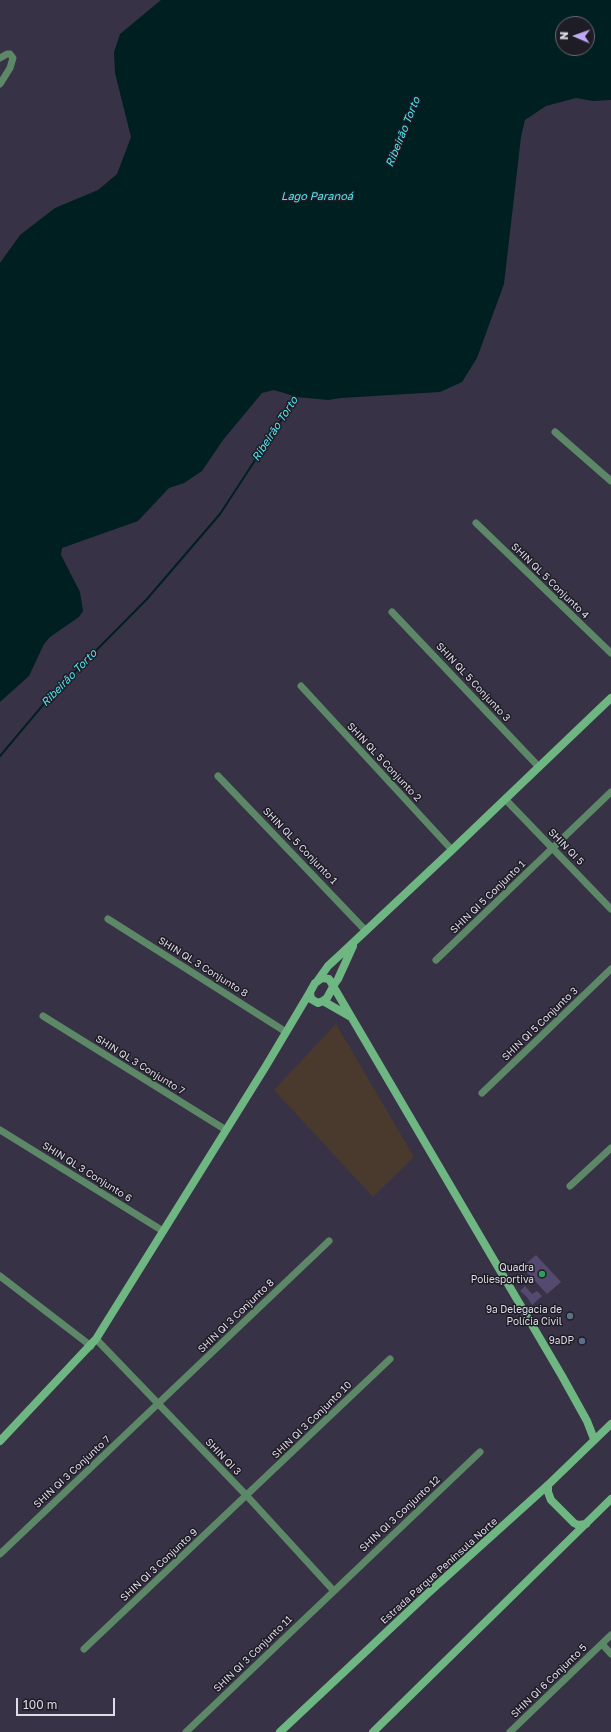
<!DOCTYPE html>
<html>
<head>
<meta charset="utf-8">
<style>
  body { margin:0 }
  #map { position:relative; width:611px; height:1732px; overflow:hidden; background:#383246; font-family:"Golos Text",sans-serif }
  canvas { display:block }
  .north { position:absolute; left:555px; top:16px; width:40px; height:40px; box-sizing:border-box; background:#1e1c25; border:1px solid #6b6973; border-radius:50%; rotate:272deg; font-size:11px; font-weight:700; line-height:16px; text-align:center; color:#dfdce9 }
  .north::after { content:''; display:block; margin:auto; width:14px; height:18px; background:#c0a8f4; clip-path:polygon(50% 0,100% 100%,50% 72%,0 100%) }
  .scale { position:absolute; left:16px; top:1698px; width:99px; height:18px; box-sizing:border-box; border:2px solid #dfdce9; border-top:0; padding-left:5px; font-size:12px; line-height:14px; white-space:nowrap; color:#dfdce9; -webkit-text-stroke:3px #1e1c25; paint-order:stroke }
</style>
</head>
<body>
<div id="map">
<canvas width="611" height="1732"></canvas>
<div class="north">N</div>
<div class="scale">100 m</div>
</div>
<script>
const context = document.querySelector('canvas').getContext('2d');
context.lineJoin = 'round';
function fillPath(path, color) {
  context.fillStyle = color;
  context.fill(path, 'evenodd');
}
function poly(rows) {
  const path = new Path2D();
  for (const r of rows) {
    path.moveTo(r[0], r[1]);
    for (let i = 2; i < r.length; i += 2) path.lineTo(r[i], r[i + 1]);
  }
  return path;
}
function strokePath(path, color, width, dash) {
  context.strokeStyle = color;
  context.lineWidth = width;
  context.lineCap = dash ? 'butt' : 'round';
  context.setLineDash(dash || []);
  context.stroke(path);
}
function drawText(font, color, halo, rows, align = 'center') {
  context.font = font + ' "Golos Text",sans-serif';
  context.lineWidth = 3;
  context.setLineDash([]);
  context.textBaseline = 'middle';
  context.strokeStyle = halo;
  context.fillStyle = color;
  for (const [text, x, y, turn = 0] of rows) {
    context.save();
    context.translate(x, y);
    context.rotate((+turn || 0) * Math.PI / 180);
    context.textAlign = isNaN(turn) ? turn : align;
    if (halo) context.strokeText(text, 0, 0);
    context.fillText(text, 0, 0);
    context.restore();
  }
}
fillPath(poly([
  [336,1024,414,1157,373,1197,274,1090]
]), '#4a3a2e');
fillPath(poly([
  [536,1255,561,1282,547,1294,522,1267],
  [525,1286,532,1294,537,1291,542,1296,532,1305,527,1297,520,1291]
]), '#544a6e');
fillPath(poly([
  [161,0,611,0,611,100,593,101,576,98,546,106,525,120,521,137,504,284,477,358,462,382,440,392,341,398,328,400,297,397,274,390,262,393,223,440,202,471,184,483,169,488,138,521,62,548,61,555,80,592,83,611,79,617,50,637,44,644,29,676,0,702,0,263,20,235,55,208,98,190,117,174,131,137,115,73,114,52,120,34],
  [563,24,587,24,587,48,563,48]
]), '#001f21');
strokePath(poly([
  [0,756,48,699,147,599,220,514,297,396]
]), '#001f21', 2);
strokePath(poly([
  [0,58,7,54,10,54,13,58,10,68,0,84],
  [555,432,611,481],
  [476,523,611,653],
  [392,612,539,767],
  [301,686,452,850],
  [218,776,366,931],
  [505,799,611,909],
  [108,919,286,1032],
  [436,960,611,792],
  [43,1016,226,1130],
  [482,1093,611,969],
  [0,1130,163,1231],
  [570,1186,611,1148],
  [0,1276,91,1346],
  [96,1339,247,1496,333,1590],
  [0,1554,329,1241],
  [602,1644,611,1654],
  [84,1649,390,1359],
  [186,1732,480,1452],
  [510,1732,611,1635]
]), '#5c8868', 7);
strokePath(poly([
  [318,980,328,966,341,954,452,850,611,698],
  [333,986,338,979,353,946],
  [333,987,327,998,323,1001,318,1003,311,999,310,992,315,983,322,978,329,979,562,1376,587,1421,594,1439],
  [323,1001,351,1017],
  [0,1441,96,1339,266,1066,310,992],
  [548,1485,548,1492,551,1500,574,1523,578,1525,586,1524],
  [280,1732,426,1595,548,1485,611,1424],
  [373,1732,611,1499]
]), '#6eb682', 8);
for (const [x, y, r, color] of [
  [542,1274,4,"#2e9e5b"],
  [570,1316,4,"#5c6f8a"],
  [582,1341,4,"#5c6f8a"]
]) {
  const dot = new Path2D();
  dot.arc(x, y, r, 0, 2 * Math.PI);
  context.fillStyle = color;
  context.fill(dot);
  strokePath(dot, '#1e1c25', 1.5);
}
drawText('10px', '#dfdce9', '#1e1c25', [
  ["SHIN QL 5 Conjunto 4",550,581,44],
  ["SHIN QL 5 Conjunto 3",473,682,47],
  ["SHIN QL 5 Conjunto 2",384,762,47],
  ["SHIN QL 5 Conjunto 1",300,846,46],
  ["SHIN QI 5",566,847,46],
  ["SHIN QI 5 Conjunto 1",488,897,-44],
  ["SHIN QL 3 Conjunto 8",203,967,32],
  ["SHIN QI 5 Conjunto 3",540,1024,-44],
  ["SHIN QL 3 Conjunto 7",140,1065,32],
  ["SHIN QL 3 Conjunto 6",87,1172,32],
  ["SHIN QI 3 Conjunto 8",236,1316,-44],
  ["SHIN QI 3 Conjunto 10",312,1420,-44],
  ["SHIN QI 3",223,1457,46],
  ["SHIN QI 3 Conjunto 7",72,1472,-43],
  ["SHIN QI 3 Conjunto 12",400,1514,-43],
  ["SHIN QI 3 Conjunto 9",159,1565,-43],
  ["Estrada Parque Península Norte",439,1571,-42],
  ["SHIN QI 3 Conjunto 11",253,1654,-44],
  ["SHIN QI 6 Conjunto 5",549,1681,-44]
]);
drawText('10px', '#dfdce9', '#1e1c25', [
  ["Quadra",534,1268],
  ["Poliesportiva",534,1280],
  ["9ª Delegacia de",562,1310],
  ["Polícia Civil",562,1322],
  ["9ªDP",574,1341]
], 'right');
drawText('italic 11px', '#50e7f1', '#1e1c25', [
  ["Ribeirão Torto",403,132,-68],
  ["Lago Paranoá",317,197],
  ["Ribeirão Torto",275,429,-57],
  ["Ribeirão Torto",69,678,-46]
]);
</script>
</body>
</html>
